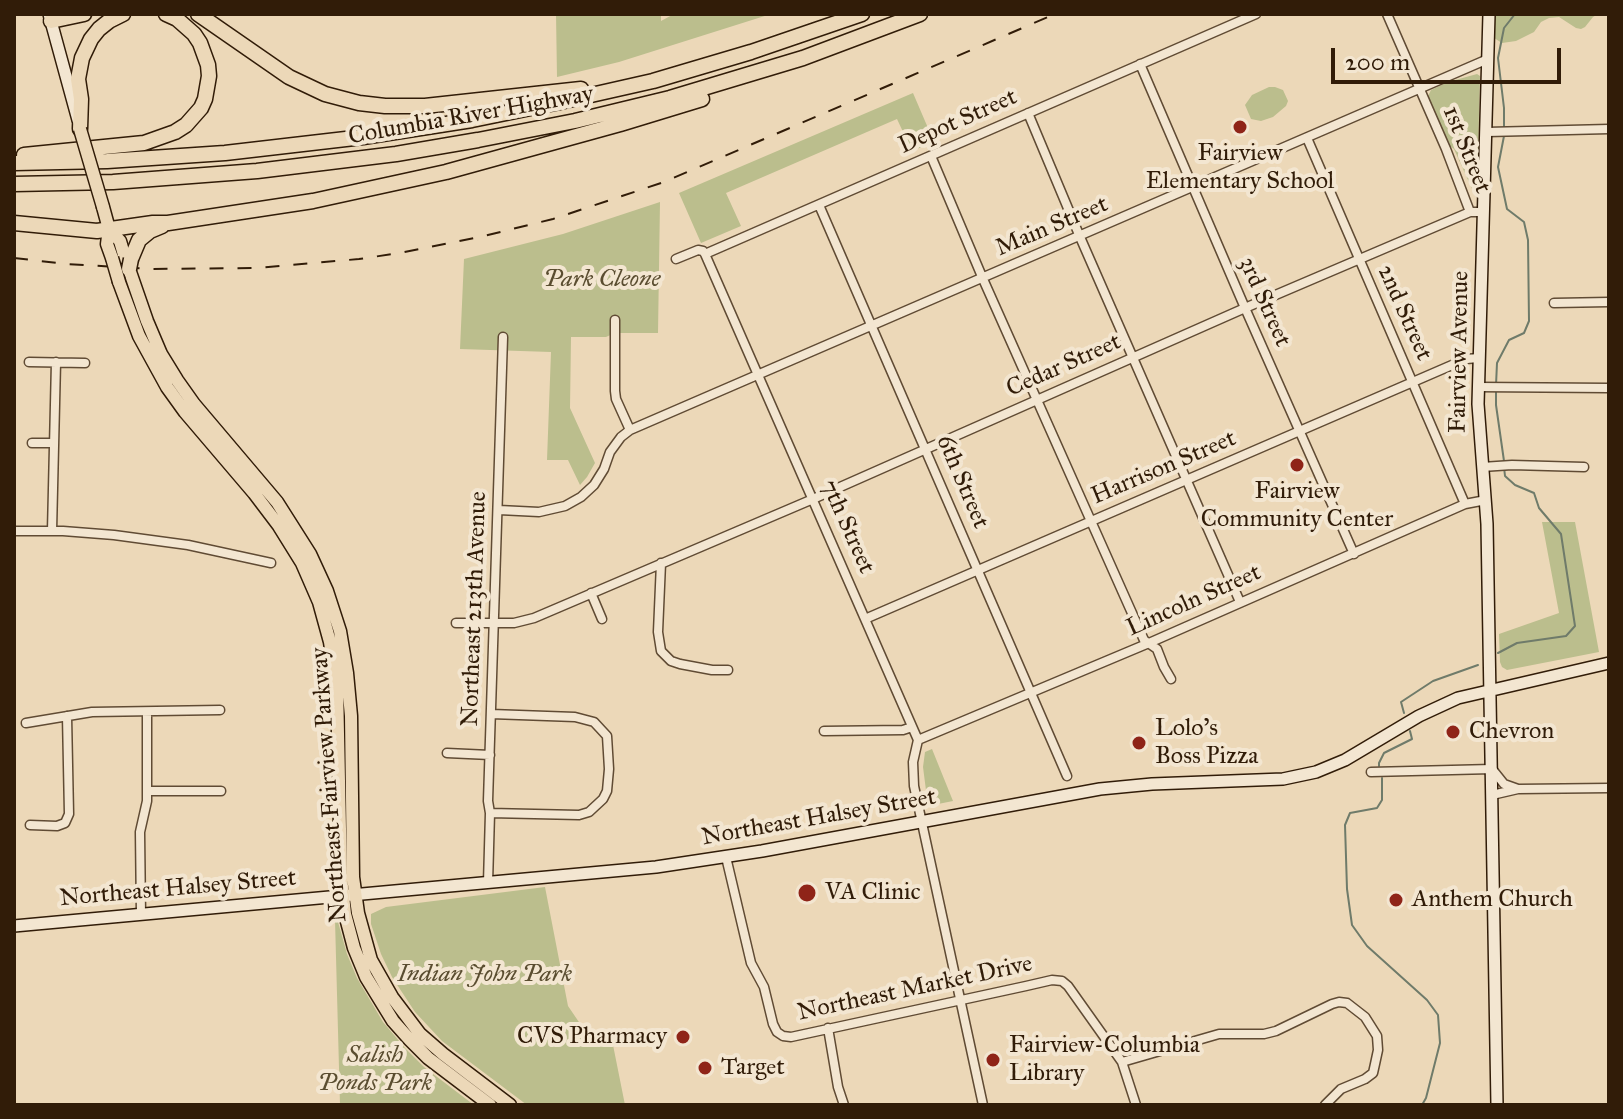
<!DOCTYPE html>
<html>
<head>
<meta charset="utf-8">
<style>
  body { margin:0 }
  #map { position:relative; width:1623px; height:1119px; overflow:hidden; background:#ecd8b8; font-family:"IM FELL Great Primer",serif }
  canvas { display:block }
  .frame { position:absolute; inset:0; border:16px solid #311c08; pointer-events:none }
  .scale { position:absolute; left:1331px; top:48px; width:230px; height:36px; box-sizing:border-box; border:4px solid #311c08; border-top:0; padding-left:10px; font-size:24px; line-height:28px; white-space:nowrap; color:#311c08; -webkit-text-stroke:6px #f3e6d1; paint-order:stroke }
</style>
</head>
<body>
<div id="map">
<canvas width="1623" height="1119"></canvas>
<div class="frame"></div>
<div class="scale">200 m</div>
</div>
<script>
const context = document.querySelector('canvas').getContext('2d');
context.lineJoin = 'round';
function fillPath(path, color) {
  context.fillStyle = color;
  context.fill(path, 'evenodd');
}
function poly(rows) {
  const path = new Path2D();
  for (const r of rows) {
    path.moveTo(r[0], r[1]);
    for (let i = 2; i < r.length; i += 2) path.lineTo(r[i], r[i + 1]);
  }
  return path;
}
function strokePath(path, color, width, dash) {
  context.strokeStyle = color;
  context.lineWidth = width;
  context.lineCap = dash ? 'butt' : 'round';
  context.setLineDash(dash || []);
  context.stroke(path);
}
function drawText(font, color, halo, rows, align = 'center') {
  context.font = font + ' "IM FELL Great Primer",serif';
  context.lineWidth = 8;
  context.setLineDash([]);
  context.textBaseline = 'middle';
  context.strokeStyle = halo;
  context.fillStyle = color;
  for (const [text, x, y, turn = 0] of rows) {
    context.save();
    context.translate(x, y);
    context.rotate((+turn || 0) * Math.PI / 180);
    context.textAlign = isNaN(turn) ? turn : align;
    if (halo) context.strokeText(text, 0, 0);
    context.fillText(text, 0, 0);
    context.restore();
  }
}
fillPath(poly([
  [556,14,661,14,661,21,674,14,771,14,619,62,557,77],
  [1494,14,1598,14,1593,17,1585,27,1581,29,1576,28,1559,17,1549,18,1541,22,1534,32,1516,41,1502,43,1494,38,1491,29],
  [1477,74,1480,76,1477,193,1473,191,1454,149,1450,146,1428,96,1431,90,1448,82],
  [1269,87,1275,87,1283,90,1288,101,1286,106,1273,117,1261,121,1251,119,1245,105,1252,95],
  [913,93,934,142,912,151,897,119,726,193,741,226,701,243,679,193],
  [660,202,658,333,615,333,606,337,571,337,570,408,595,463,587,477,580,485,568,460,547,460,551,352,460,349,464,259,563,234],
  [1542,522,1575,522,1599,652,1507,670,1502,667,1500,662,1499,634,1559,613],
  [932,749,953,801,928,806,923,767,925,752],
  [545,887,568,1006,583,1028,596,1040,612,1040,625,1105,527,1105,442,1041,415,1012,392,977,381,954,371,924,371,914,386,907],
  [335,920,338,922,347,954,357,978,383,1022,405,1048,424,1067,474,1105,340,1105]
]), '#bbbe8d');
strokePath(poly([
  [1504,129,1504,108,1498,58,1504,28,1515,14],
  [1496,385,1497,363,1509,340,1524,333,1529,321,1528,240,1524,222,1507,209,1498,167,1504,136],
  [1496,392,1496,405,1504,461],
  [1498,653,1517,643,1566,636,1575,626,1561,534,1539,508,1534,493,1515,485,1505,476,1504,467],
  [1404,713,1401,702,1433,681,1478,665],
  [1379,766,1379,763,1384,753,1412,739,1410,731],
  [1382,778,1382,800,1377,808,1350,813,1345,825,1347,889,1352,925,1367,946,1427,1000,1438,1015,1440,1043,1426,1098,1422,1105]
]), '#6f7b6a', 2);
const street = poly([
  [1387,14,1446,149,1470,212],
  [1140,64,1245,308,1354,554],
  [1028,113,1080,237,1240,602],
  [1487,132,1609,129],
  [1307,138,1465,504],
  [931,156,983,279,1144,640,1157,649,1164,667,1171,679],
  [819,205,1067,776],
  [705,254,918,740,913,762,914,786,983,1105],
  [676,259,698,250,703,251,705,254,1256,14],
  [1554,303,1609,302],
  [615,320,615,391,616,399,630,430],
  [29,362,85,363],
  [1478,387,1609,388],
  [32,443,54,443],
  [1482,467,1512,465,1584,467],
  [499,510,539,512,565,506,581,497,594,485,604,469,610,452,621,437,630,430,1488,59],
  [14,531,63,531,114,535,188,545,271,563],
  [52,531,56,362],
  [661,563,658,632,661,651,671,661,680,664,712,670,728,670],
  [591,593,602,619],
  [865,619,1466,359,1479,358],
  [456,623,514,623,534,618,813,499,1245,308,1470,212,1484,212],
  [26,723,92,712,220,710],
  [824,731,903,730,912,727],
  [918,740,1149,643,1465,504,1486,500],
  [447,753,490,755],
  [1371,772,1492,769,1504,784,1518,789],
  [148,791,221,791],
  [1492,795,1518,789,1609,788],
  [490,813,579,815,589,812,603,799,607,791,609,769,607,736,594,722,575,717,491,714],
  [30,825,57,826,65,823,69,814,67,716],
  [726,857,751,963,764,987,773,1024,777,1032,783,1036,791,1037,1026,986,1052,980,1062,981,1068,986,1122,1062,1136,1105],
  [488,883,490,813,488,801,503,337],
  [141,915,140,832,147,801,147,712],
  [828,1028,838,1087,844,1105],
  [1122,1062,1219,1034,1264,1034,1276,1031,1332,1004,1339,1002,1347,1003,1365,1017,1377,1036,1378,1050,1375,1064,1373,1073,1365,1079,1341,1089,1325,1105]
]);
const secondary = poly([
  [49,14,78,120],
  [1489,14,1478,404,1487,524,1497,1105],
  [14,926,656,867,762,851,1100,789,1152,784,1283,779,1316,772,1345,760,1419,716,1458,698,1609,663]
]);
const primary = poly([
  [103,207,109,229,107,244,112,258],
  [109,229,120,241,125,258],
  [129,269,147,321,161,354,177,380,194,404,277,502,310,554,327,591,340,631,347,673,351,716,353,877,358,913,371,960,392,997,420,1034,443,1054,510,1105],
  [119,282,139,336,167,387,185,412,254,493,279,526,302,563,319,602,330,642,337,686,341,877,345,914,354,948,366,977,393,1021,410,1040,428,1058,490,1105]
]);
const highway = poly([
  [198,14,289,77,325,94,359,103,385,106,425,106,581,89],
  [51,21,84,14],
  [80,129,81,99,78,79,82,58,91,39,99,29,109,21,123,14],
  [24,155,144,143,175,132,186,125,201,108,205,99,209,76,208,65,200,43,194,34,177,19,166,14],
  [14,163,107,161,225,153,363,137,472,120,560,102,653,81,751,52,862,14],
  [14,184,113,182,257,171,396,154,478,140,575,121,670,98,803,58,920,14],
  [14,223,97,231,153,223,168,223,313,201,446,172,620,124,702,99],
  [131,259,139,240,150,231,162,226]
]);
strokePath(street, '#604b34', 11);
strokePath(secondary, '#311c08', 14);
strokePath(primary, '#311c08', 15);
strokePath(highway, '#311c08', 17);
strokePath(street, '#f3e6d1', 8);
strokePath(secondary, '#f3e6d1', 11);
strokePath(primary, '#ecd8b8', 12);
strokePath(highway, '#ecd8b8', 14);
strokePath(poly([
  [14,258,66,264,152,269,258,268,359,259,400,253,484,236,553,219,664,182,1055,14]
]), '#311c08', 2, [14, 14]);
const primaryBridge = poly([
  [80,129,103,207],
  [112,258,119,282]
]);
const highwayBridge = poly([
  [129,269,131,259]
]);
strokePath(primaryBridge, '#311c08', 15, []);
strokePath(highwayBridge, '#311c08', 17, []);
strokePath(primaryBridge, '#ecd8b8', 12);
strokePath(highwayBridge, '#ecd8b8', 14);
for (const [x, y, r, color] of [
  [1240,127,8,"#8f2418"],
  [1297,465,8,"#8f2418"],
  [1453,732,8,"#8f2418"],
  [1139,743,8,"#8f2418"],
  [807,893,10,"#8f2418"],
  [1396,900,8,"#8f2418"],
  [683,1037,8,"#8f2418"],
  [993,1060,8,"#8f2418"],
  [705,1068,8,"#8f2418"]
]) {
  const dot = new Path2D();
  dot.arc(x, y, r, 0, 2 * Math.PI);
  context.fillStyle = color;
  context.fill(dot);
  strokePath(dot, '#f3e6d1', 3);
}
drawText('24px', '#311c08', '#f3e6d1', [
  ["Columbia River Highway",471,116,-10],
  ["Depot Street",958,122,-24],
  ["1st Street",1466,150,68],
  ["Main Street",1052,227,-23],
  ["3rd Street",1264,302,66],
  ["2nd Street",1404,313,66],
  ["Fairview Avenue",1460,352,-89],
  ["Cedar Street",1064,366,-24],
  ["Harrison Street",1164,468,-23],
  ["6th Street",962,482,67],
  ["7th Street",847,527,66],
  ["Lincoln Street",1194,601,-24],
  ["Northeast 213th Avenue",475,609,-88],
  ["Northeast Fairview Parkway",330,785,-94],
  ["Northeast Halsey Street",819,818,-10],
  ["Northeast Halsey Street",178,889,-5],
  ["Northeast Market Drive",915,989,-12]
]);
drawText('24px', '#311c08', '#f3e6d1', [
  ["Fairview",1240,154,"center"],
  ["Elementary School",1240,182,"center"],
  ["Fairview",1297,492,"center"],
  ["Community Center",1297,520,"center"],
  ["Lolo's",1155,729],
  ["Boss Pizza",1155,757],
  ["Chevron",1469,732],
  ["VA Clinic",825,893],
  ["Anthem Church",1412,900],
  ["CVS Pharmacy",667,1037,"right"],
  ["Fairview-Columbia",1009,1046],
  ["Library",1009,1074],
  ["Target",721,1068]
], 'left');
drawText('italic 24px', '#5a4d30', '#f3e6d1', [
  ["Park Cleone",602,280],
  ["Indian John Park",485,975],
  ["Salish",375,1056],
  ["Ponds Park",375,1084]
]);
</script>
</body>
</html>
